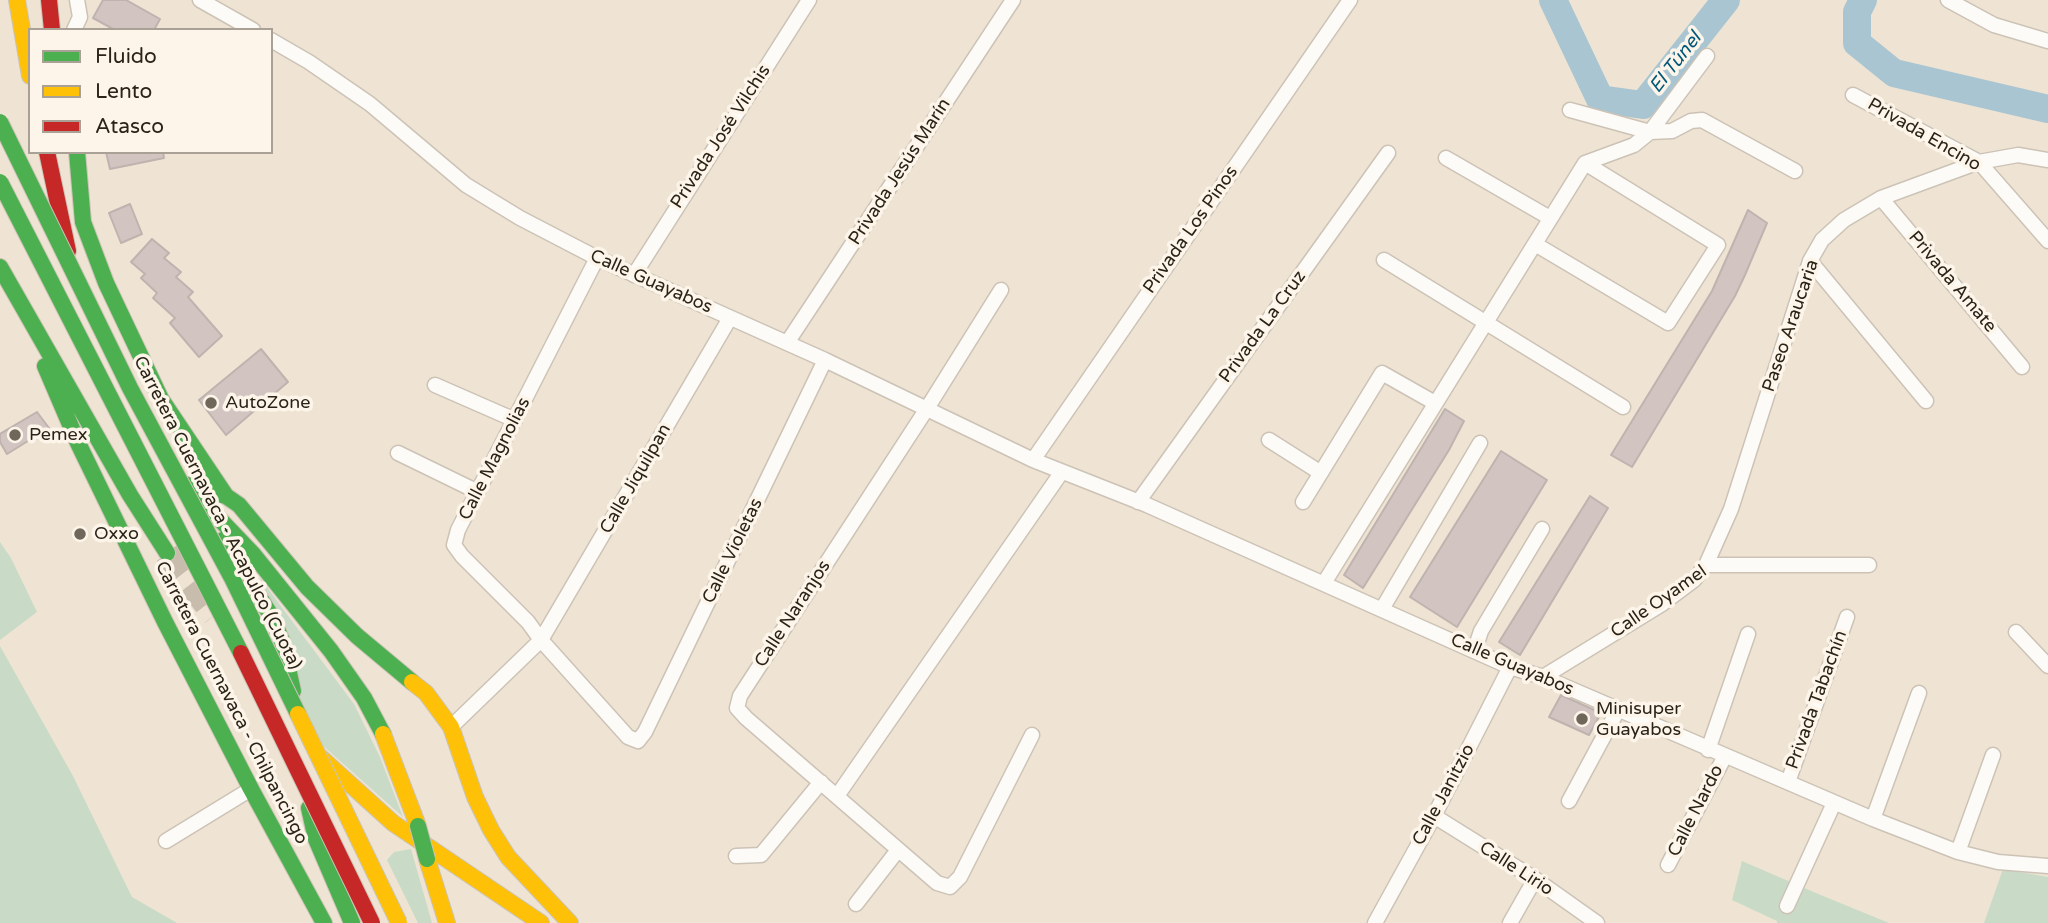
<!DOCTYPE html>
<html>
<head>
<meta charset="utf-8">
<style>
  body { margin:0 }
  #map { position:relative; width:2048px; height:923px; overflow:hidden; background:#efe4d3; font-family:"Varela Round",sans-serif }
  canvas { display:block }
  .legend { position:absolute; left:28px; top:28px; width:245px; height:126px; box-sizing:border-box; background:#fdf5e9; border:2px solid #a9a195; margin:0; padding:9px 12px; list-style:none; font-size:21px; color:#2a2317 }
  .legend li { display:flex; align-items:center; gap:14px; height:35px }
  .legend b { width:35px; border:2px solid #a9a195 }
</style>
</head>
<body>
<div id="map">
<canvas width="2048" height="923"></canvas>
<ul class="legend">
<li><b style="height:9px;background:#4caf50"></b>Fluido</li>
<li><b style="height:9px;background:#ffc107"></b>Lento</li>
<li><b style="height:9px;background:#c62828"></b>Atasco</li>
</ul>
</div>
<script>
const context = document.querySelector('canvas').getContext('2d');
context.lineJoin = 'round';
function fillPath(path, color) {
  context.fillStyle = color;
  context.fill(path, 'evenodd');
}
function poly(rows) {
  const path = new Path2D();
  for (const r of rows) {
    path.moveTo(r[0], r[1]);
    for (let i = 2; i < r.length; i += 2) path.lineTo(r[i], r[i + 1]);
  }
  return path;
}
function strokePath(path, color, width, dash) {
  context.strokeStyle = color;
  context.lineWidth = width;
  context.lineCap = dash ? 'butt' : 'round';
  context.setLineDash(dash || []);
  context.stroke(path);
}
function drawText(font, color, halo, rows, align = 'center') {
  context.font = font + ' "Varela Round",sans-serif';
  context.lineWidth = 7;
  context.setLineDash([]);
  context.textBaseline = 'middle';
  context.strokeStyle = halo;
  context.fillStyle = color;
  for (const [text, x, y, turn = 0] of rows) {
    context.save();
    context.translate(x, y);
    context.rotate((+turn || 0) * Math.PI / 180);
    context.textAlign = isNaN(turn) ? turn : align;
    if (halo) context.strokeText(text, 0, 0);
    context.fillText(text, 0, 0);
    context.restore();
  }
}
fillPath(poly([
  [0,542,11,558,37,612,0,640],
  [260,578,354,704,380,757,403,817,312,736],
  [0,646,73,776,132,897,177,923,0,923],
  [411,849,432,923,418,923,387,860,394,852],
  [1742,861,1816,893,1889,923,1777,923,1777,921,1732,900],
  [2003,869,2048,877,2048,923,1984,923]
]), '#c9dbc7');
strokePath(poly([
  [1553,0,1600,99,1643,105,1726,0],
  [1863,0,1857,12,1857,43,1894,73,2048,109]
]), '#aac5d2', 28);
const building = poly([
  [103,0,126,0,160,19,154,30,115,30,93,18,103,0],
  [106,152,163,152,164,158,110,169,106,152],
  [130,204,142,234,121,243,109,213,130,204],
  [1748,210,1767,223,1745,275,1735,296,1632,467,1611,455,1712,291,1748,210],
  [152,239,169,253,164,258,181,272,176,277,193,292,188,297,222,336,199,357,170,323,175,318,153,298,157,293,141,278,145,274,131,262,152,239],
  [261,349,288,382,226,435,199,400,261,349],
  [1445,409,1464,421,1449,450,1363,588,1344,575,1445,409],
  [37,412,49,428,7,454,0,442,0,434,37,412],
  [1501,451,1547,480,1457,627,1410,597,1501,451],
  [1590,496,1608,508,1520,655,1499,642,1590,496],
  [1561,695,1601,713,1589,735,1549,717,1561,695]
]);
fillPath(building, '#d1c4c1');
strokePath(building, '#bfb3af', 2);
strokePath(poly([
  [167,553,215,615]
]), '#c8bdad', 26, [26, 13]);
const street = poly([
  [200,0,253,30],
  [1948,0,1994,25,2048,41],
  [74,30,80,17,77,0],
  [271,40,309,62,370,104,466,185,520,218,597,258,825,360,1033,460,1147,505,1510,667,1543,677,1873,819,1958,852,1998,862,2048,866],
  [1853,95,1979,162,2048,241],
  [1570,110,1650,132,1672,131,1691,121,1702,120,1795,171],
  [1446,158,1550,218],
  [1881,198,2022,367],
  [1535,244,1668,323,1718,245,1585,163],
  [597,258,458,530,454,545,462,556,528,622,541,640,628,737,638,741,645,732,825,360],
  [1384,260,1623,407],
  [1810,261,1926,401],
  [634,275,809,0],
  [1001,290,926,410,740,696,737,708,746,718,937,883,950,887,960,877,1032,735],
  [787,343,1013,0],
  [435,385,515,420],
  [1269,440,1321,473],
  [398,453,478,492],
  [1033,460,1350,0],
  [1138,502,1388,153],
  [1303,502,1382,373,1435,403],
  [1706,565,1869,565],
  [1324,583,1585,163,1634,145,1650,132,1707,56],
  [1382,609,1480,443],
  [2016,632,2048,666],
  [1475,649,1481,631,1542,529],
  [1543,677,1662,604,1694,580,1706,565,1731,509,1810,261,1822,240,1844,220,1881,198,1979,162,2018,155,2048,160],
  [451,727,541,640,730,318],
  [1708,750,1748,634],
  [1788,782,1847,617],
  [837,796,1061,473],
  [1569,801,1618,710],
  [1434,816,1535,879,1597,923],
  [1873,819,1919,693],
  [166,841,251,789],
  [1958,852,1993,755],
  [736,856,761,855,821,782],
  [1668,865,1725,756],
  [856,904,898,850],
  [1787,906,1834,803],
  [1375,923,1434,816,1510,667],
  [1510,923,1535,879]
]);
const fast = poly([
  [77,152,83,222,106,283,161,399,226,496,239,505,307,587,357,636,412,682],
  [0,267,130,495,167,553],
  [45,366,78,443,165,622,251,789,324,923],
  [187,485,226,496],
  [187,485,253,554,331,651,364,698,383,734],
  [223,540,272,617,282,641,293,691],
  [309,808,316,839,352,923]
]);
const slow = poly([
  [17,0,30,76],
  [412,682,426,693,451,727,475,797,491,830,508,857,570,923],
  [383,734,418,826],
  [319,756,393,823,541,923],
  [427,859,447,923]
]);
const jam = poly([
  [49,0,52,30],
  [47,152,68,251]
]);
strokePath(street, '#ccc3b6', 17);
strokePath(fast, '#ccc3b6', 18);
strokePath(slow, '#ccc3b6', 18);
strokePath(jam, '#ccc3b6', 18);
strokePath(street, '#fdfbf8', 14);
strokePath(fast, '#4caf50', 16);
strokePath(slow, '#ffc107', 16);
strokePath(jam, '#c62828', 16);
const fastBridge = poly([
  [0,122,130,388,233,580,298,714],
  [0,182,241,653],
  [418,826,427,859]
]);
const slowBridge = poly([
  [298,714,399,923]
]);
const jamBridge = poly([
  [241,653,372,923]
]);
strokePath(fastBridge, '#ccc3b6', 18, []);
strokePath(slowBridge, '#ccc3b6', 18, []);
strokePath(jamBridge, '#ccc3b6', 18, []);
strokePath(fastBridge, '#4caf50', 16);
strokePath(slowBridge, '#ffc107', 16);
strokePath(jamBridge, '#c62828', 16);
for (const [x, y, r, color] of [
  [211,403,7,"#6f6759"],
  [15,435,7,"#6f6759"],
  [80,534,7,"#6f6759"],
  [1582,719,7,"#6f6759"]
]) {
  const dot = new Path2D();
  dot.arc(x, y, r, 0, 2 * Math.PI);
  context.fillStyle = color;
  context.fill(dot);
  strokePath(dot, '#fdf5e9', 2.5);
}
drawText('18px', '#2a2317', '#fdf5e9', [
  ["Privada Encino",1924,135,30],
  ["Privada José Vilchis",721,137,-57],
  ["Privada Jesús Marín",900,172,-57],
  ["Privada Los Pinos",1191,230,-55],
  ["Calle Guayabos",651,282,24],
  ["Privada Amate",1952,282,50],
  ["Paseo Araucaria",1791,326,-71],
  ["Privada La Cruz",1263,327,-54],
  ["Calle Magnolias",495,459,-63],
  ["Calle Jiquilpan",636,479,-60],
  ["Carretera Cuernavaca - Acapulco (Cuota)",217,513,63],
  ["Calle Violetas",733,551,-64],
  ["Calle Oyamel",1659,602,-35],
  ["Calle Naranjos",793,614,-57],
  ["Calle Guayabos",1512,665,23],
  ["Privada Tabachín",1817,700,-70],
  ["Carretera Cuernavaca - Chilpancingo",231,703,63],
  ["Calle Janitzio",1444,795,-62],
  ["Calle Nardo",1696,811,-63],
  ["Calle Lirio",1516,869,33]
]);
drawText('18px', '#2a2317', '#fdf5e9', [
  ["AutoZone",225,403],
  ["Pemex",29,435],
  ["Oxxo",94,534],
  ["Minisuper",1596,709],
  ["Guayabos",1596,730]
], 'left');
drawText('italic 19px', '#04587a', '#fdf5e9', [
  ["El Túnel",1676,63,-52]
]);
</script>
</body>
</html>
